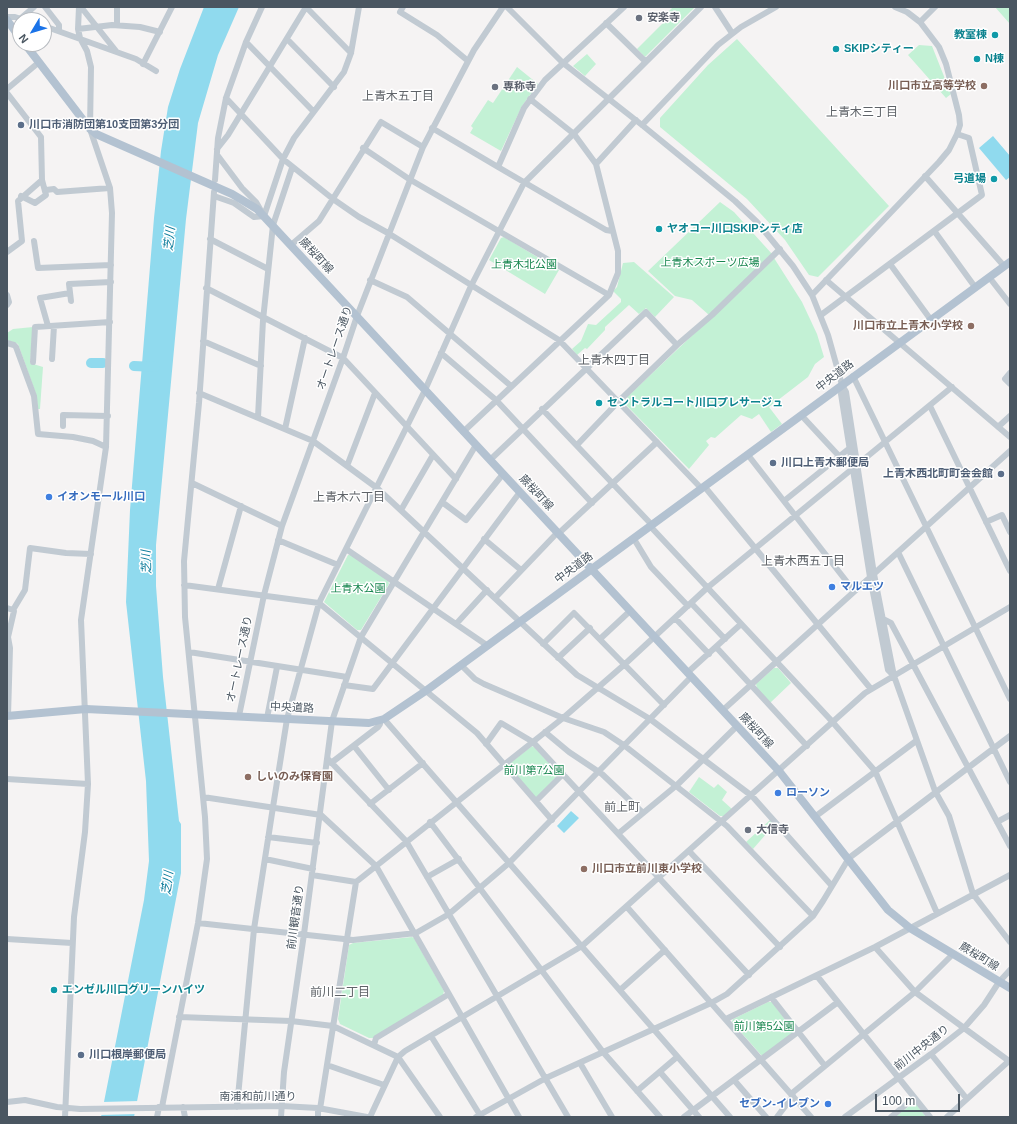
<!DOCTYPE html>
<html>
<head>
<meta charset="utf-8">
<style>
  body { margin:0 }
  #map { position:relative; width:1017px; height:1124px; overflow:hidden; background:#f5f3f3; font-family:Helvetica,sans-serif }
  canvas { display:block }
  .frame { position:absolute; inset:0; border:8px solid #4a5661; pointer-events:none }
  .north { position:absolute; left:12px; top:12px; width:40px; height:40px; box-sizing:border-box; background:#fff; border:1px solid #b7bbc0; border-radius:50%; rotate:232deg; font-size:11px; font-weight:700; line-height:16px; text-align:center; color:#4a5661 }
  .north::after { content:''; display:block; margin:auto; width:14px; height:18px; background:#1a73e8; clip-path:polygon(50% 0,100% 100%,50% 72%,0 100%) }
  .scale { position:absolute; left:875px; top:1094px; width:85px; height:18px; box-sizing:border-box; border:2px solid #4a5661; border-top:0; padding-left:5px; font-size:12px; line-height:14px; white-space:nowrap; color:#4a5661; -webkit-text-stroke:3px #fff; paint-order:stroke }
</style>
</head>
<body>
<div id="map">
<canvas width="1017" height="1124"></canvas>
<div class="frame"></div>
<div class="north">N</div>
<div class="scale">100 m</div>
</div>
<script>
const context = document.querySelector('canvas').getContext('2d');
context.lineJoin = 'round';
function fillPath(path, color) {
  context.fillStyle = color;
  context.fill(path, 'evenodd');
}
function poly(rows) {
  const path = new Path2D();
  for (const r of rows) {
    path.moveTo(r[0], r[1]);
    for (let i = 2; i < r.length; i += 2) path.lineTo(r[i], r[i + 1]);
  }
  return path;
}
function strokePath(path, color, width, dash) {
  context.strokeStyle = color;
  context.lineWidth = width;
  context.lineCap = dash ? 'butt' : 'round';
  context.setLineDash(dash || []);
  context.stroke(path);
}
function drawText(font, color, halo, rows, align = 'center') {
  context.font = font + ' Helvetica,"Noto Sans JP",sans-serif';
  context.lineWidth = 3;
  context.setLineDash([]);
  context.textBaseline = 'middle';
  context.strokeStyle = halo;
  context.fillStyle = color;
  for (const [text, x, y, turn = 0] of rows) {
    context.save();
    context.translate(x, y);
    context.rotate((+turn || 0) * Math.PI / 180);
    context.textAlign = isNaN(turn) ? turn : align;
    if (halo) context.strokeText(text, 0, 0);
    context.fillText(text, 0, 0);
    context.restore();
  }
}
fillPath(poly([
  [673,7,695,7,645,57,637,49,665,21,662,18],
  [995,7,1010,7,1010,24],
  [737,39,889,206,818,277,809,275,785,240,747,199,660,127,660,118,708,65],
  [919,45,932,46,951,94,946,98,908,55],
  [587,54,596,64,585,76,573,66],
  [517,67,538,84,522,106,501,151,470,133,473,128,471,126,488,100,493,103],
  [720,202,734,212,772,254,709,315,692,300,675,296,648,271],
  [504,237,559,270,545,294,489,260,501,238],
  [774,258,802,302,817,334,824,357,815,364,808,377,769,407,782,424,771,432,759,414,752,419,741,415,715,438,711,437,706,441,709,445,689,469,625,404,625,399],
  [634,262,674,297,655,317,646,308,639,314,629,305,605,327,605,330,587,349,585,348,577,355,572,349,581,341,588,324,596,325,621,302,621,299,613,291,617,287,623,263],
  [33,327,30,363,43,367,40,409,38,409,36,394,18,344,7,340,7,333,13,329],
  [348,555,351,555,388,580,389,584,361,630,357,630,324,602],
  [774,668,778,668,791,683,770,703,757,688,756,684],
  [532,746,535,748,559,774,536,798,508,767,509,764],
  [699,777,714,788,718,784,727,792,722,800,732,809,724,816,720,816,689,792],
  [770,820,774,825,753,849,746,842],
  [412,937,414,938,444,991,443,995,373,1038,369,1038,340,1024,338,1019,349,945,353,943],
  [768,1002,772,1002,793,1030,793,1033,764,1055,761,1055,732,1022,733,1019],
  [912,1104,916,1104,926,1117,895,1117]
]), '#c3f1d5');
fillPath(poly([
  [204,7,239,7,218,55,198,123,186,219,156,545,156,586,163,677,179,821,181,824,181,873,134,1117,101,1117,144,900,149,861,146,781,126,602,130,510,154,218,161,151,168,107,180,69],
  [993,136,1010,156,1010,177,1006,180,979,148],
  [571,811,579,818,564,833,557,826]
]), '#90daee');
fillPath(poly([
  [139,1101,137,1114,100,1115,102,1102]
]), '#f5f3f3');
strokePath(poly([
  [91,363,103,363],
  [134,366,155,367]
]), '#90daee', 10);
strokePath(poly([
  [45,7,59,25,59,31],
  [81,7,116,51],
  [306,7,351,53],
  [403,7,400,12,437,35,468,61],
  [507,7,563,63,642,125,735,201,757,222,793,266,812,295,828,335,842,385,846,392,874,574,894,676,935,791,949,816,973,894,1010,942],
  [715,7,732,33],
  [7,17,15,17,24,20],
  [20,19,34,7],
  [920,22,935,7],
  [606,23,646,62],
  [117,25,117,7],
  [44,26,136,59,156,71],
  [78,29,112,25,140,27,160,32],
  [287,39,334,87],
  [246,42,313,111],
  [143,64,172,7],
  [7,89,38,63],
  [7,93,41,137,42,180,18,201,22,241,7,252],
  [226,98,283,159,333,199,359,217,388,233,559,340,701,488],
  [642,125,718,45,741,27,776,7],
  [432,128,498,167],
  [363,148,409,179,609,295],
  [217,149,228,135,306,7],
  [596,164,636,120],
  [925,176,1004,266],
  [215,180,218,138,226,98,246,42,262,7],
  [46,190,54,189,57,192,110,188],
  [21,196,35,203,46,195,42,180],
  [214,196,234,203,254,217,264,216,256,202,242,188,218,156],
  [264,216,283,159,294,138,344,72,351,53,359,7],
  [612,231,606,230,498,167,524,108,545,80,624,7],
  [935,232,975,287],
  [210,239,268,269],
  [34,241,38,268,111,265],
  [291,245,319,221,381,122,423,147],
  [890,264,931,320],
  [989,277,1010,304],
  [370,280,407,297,511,386],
  [826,280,1010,437],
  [206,288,343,358,456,479],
  [7,295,9,302,7,305],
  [812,295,939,162,949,150,957,134,960,125,959,115,946,64,939,47,920,22,907,12,895,7],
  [71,301,69,284,111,282],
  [821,315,982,195,969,138,957,134],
  [48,326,40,298,70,293],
  [203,341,261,366],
  [7,343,14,345,16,347,34,396,38,434,73,437,93,441,106,447],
  [677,345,712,315,780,249],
  [441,353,496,400,592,503],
  [52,359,54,326],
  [33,362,35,327,110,322],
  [1010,373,1005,379,1010,384],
  [853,376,1010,699],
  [842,385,841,394,870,577,888,670,893,675],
  [199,393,313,441,377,488,577,675,650,719,752,796,832,886],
  [930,406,1010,571],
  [542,409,652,525],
  [801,415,839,456],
  [258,417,263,320,273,225,292,168],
  [63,426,63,415,108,416],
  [998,427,1010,416],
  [285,429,305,338],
  [463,432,609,295,618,273,618,251,596,164,574,134,530,99],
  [748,455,854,591],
  [490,460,646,312,677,345,618,402,577,445],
  [347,466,375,393],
  [192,483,282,526],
  [704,486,871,689],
  [784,501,851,447],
  [442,502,466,520,503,474],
  [401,510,433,455],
  [986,522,1002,515,1010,532],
  [650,526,829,718,875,771,937,913],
  [558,534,657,442],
  [484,539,521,570],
  [634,539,651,567,688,606],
  [278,540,338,565],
  [346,549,488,646],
  [898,552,1010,782],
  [184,585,319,603,477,733,552,820],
  [218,589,241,506],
  [495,598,557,533],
  [691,603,725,639],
  [7,608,13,610,25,590,30,548,66,553,91,554],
  [675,618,709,654],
  [881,618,891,623,1010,846],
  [457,623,487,590],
  [600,639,630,611],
  [543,644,574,613,664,705],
  [716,647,807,746],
  [189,652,347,677],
  [558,658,590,628],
  [461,665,475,679,484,684,563,718,604,732,625,746,727,826,813,916],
  [687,673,741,624],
  [344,685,373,689,520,492],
  [723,710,1010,451],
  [8,716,10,648,8,637,14,611,13,610],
  [239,716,264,595,282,526,343,358,357,316,423,147,474,50,503,7],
  [267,718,277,667],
  [384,719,730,1117],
  [545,732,569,752,602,774,643,813],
  [486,744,501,723,533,742,749,975],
  [354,746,389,790],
  [328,759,406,841,568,1117],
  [331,763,378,727,380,724,380,721],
  [7,779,88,784],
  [203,797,321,815,376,866,519,1117],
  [536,801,563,774],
  [370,804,423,763],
  [816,816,916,741],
  [430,822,603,1052,660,1117],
  [997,822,1010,815],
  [619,833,677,785,737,726],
  [268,837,317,843],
  [689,851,780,947],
  [265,859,313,869],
  [312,875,356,882,563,718,625,664,707,588,952,387],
  [427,877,459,859],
  [627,907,811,1117],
  [198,923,353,940,416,933,449,914,509,863,691,677],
  [7,939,72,943],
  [875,947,915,992,1009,1061],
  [817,976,930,1117],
  [620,990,665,950],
  [771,997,825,1066],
  [179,1017,291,1021,333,1026,398,1057,440,1117],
  [726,1019,875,947,1010,875],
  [431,1036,480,1115],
  [374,1045,376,1038,449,994],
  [931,1054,967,1099],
  [580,1063,612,1117],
  [327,1065,384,1085],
  [660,1072,699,1117],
  [734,1080,766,1117],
  [637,1091,677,1057],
  [791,1094,915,992,953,954],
  [7,1102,25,1100,57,1107,80,1109,281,1106,318,1108,367,1117],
  [162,1107,198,923,207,859,205,817,185,617,184,561,199,403,214,192],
  [183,1107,185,1117],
  [237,1107,254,929,273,807,287,719,319,603,425,390,471,286,524,183,701,7],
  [318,1108,318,1117],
  [320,1109,356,882],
  [65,1117,74,917,85,832,88,784,81,620,106,447,112,213,110,188,90,129,91,67,87,51,80,38,78,29,79,7],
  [157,1117,159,1107],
  [281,1117,284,1072,304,934,332,721,361,637,476,445],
  [370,1117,398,1057,405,1051,582,946,865,693,1010,607],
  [476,1117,546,1078,711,1003,727,994,813,916,823,901,849,858,1010,736],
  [684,1117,838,1002],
  [777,1117,793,1096],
  [845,1117,931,1054,964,1028,984,1005,999,982,1010,970],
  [891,1117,914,1098],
  [947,1117,1010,1060]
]), '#c1cad2', 6);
strokePath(poly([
  [7,20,20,38],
  [25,44,90,129,96,134,232,194,257,209,779,771,888,910,910,928,1010,988],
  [7,716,86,709,369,723,384,719,427,690,1010,262]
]), '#b3c2d1', 8);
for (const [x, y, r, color] of [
  [639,18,4,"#6b7280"],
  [995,35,4,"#0f9aa8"],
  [836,49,4,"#0f9aa8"],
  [977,59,4,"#0f9aa8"],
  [984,86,4,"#8d6e63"],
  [495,87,4,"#6b7280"],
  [21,125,4,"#5c6f8a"],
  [994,179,4,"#0f9aa8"],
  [659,229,4,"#0f9aa8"],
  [971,326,4,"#8d6e63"],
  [599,403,4,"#0f9aa8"],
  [773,463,4,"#5c6f8a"],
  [1001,474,4,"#5c6f8a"],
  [49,497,4,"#3f7fe0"],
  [832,587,4,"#3f7fe0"],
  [248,777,4,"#8d6e63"],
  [778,793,4,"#3f7fe0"],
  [748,830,4,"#6b7280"],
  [584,869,4,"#8d6e63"],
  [54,990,4,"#0f9aa8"],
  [81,1055,4,"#5c6f8a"],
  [828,1104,4,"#3f7fe0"]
]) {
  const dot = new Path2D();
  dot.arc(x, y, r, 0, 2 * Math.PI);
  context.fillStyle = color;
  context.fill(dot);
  strokePath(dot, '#fff', 1.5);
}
drawText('bold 11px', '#5b616d', '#fff', [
  ["安楽寺",647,18],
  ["専称寺",503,87],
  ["大信寺",756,830]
], 'left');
drawText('bold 11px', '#0d838f', '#fff', [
  ["教室棟",987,35,"right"],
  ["SKIPシティー",844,49],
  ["N棟",985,59],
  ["弓道場",986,179,"right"],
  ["ヤオコー川口SKIPシティ店",667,229],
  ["セントラルコート川口プレサージュ",607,403],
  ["エンゼル川口グリーンハイツ",62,990]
], 'left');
drawText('bold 11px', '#785e54', '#fff', [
  ["川口市立高等学校",976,86],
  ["川口市立上青木小学校",963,326],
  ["しいのみ保育園",256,777,"left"],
  ["川口市立前川東小学校",592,869,"left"]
], 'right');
drawText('bold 11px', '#4e5e75', '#fff', [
  ["川口市消防団第10支団第3分団",29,125],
  ["川口上青木郵便局",781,463],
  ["上青木西北町町会会館",993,474,"right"],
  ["川口根岸郵便局",89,1055]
], 'left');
drawText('11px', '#4a5661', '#fff', [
  ["蕨桜町線",316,256,47],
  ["オートレース通り",335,348,-71],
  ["中央道路",835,376,-37],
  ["蕨桜町線",536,493,47],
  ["中央道路",574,568,-36],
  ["オートレース通り",240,659,-78],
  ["中央道路",292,708,3],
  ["蕨桜町線",756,731,47],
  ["前川観音通り",296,917,-82],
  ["蕨桜町線",979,957,31],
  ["前川中央通り",922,1048,-38],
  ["南浦和前川通り",258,1097]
]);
drawText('11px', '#17864f', '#fff', [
  ["上青木スポーツ広場",710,263],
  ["上青木北公園",524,265],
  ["上青木公園",358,589],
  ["前川第7公園",534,771],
  ["前川第5公園",764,1027]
]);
drawText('bold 11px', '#366cbe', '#fff', [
  ["イオンモール川口",57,497],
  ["マルエツ",840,587],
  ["ローソン",786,793],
  ["セブン-イレブン",820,1104,"right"]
], 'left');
drawText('12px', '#5f6368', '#fff', [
  ["上青木五丁目",398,97],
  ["上青木三丁目",862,113],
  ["上青木四丁目",614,361],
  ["上青木六丁目",349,498],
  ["上青木西五丁目",803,562],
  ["前上町",622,808],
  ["前川二丁目",340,993]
]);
drawText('italic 12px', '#0c7c9b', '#fff', [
  ["芝川",170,239,-84],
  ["芝川",147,562,-92],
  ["芝川",168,883,-83]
]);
</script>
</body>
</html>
